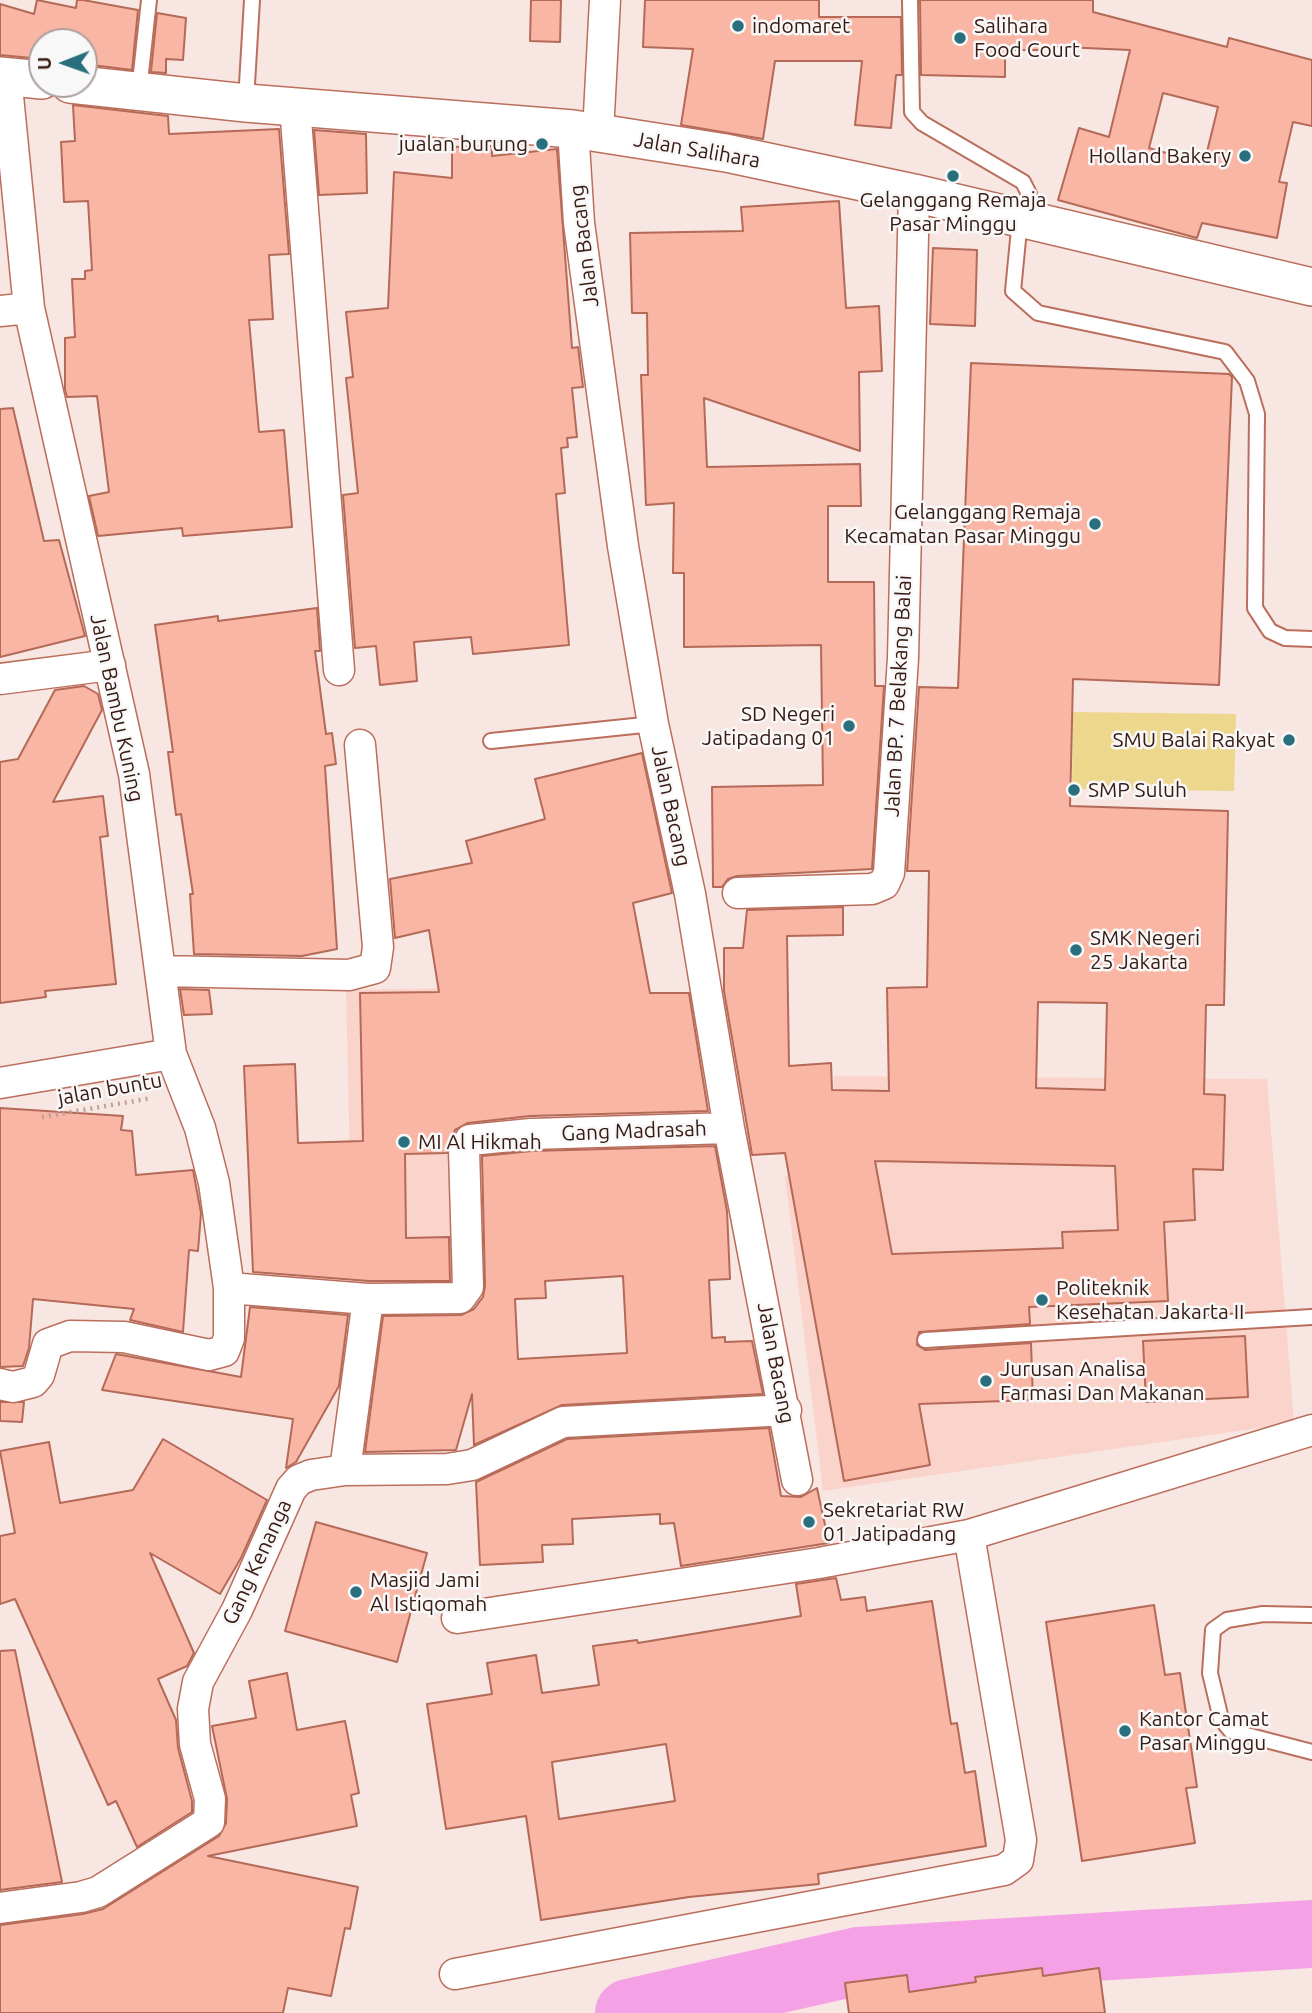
<!DOCTYPE html>
<html>
<head>
<meta charset="utf-8">
<style>
  body { margin:0 }
  #map { position:relative; width:1312px; height:2013px; overflow:hidden; background:#f8e6e2; font-family:Ubuntu,sans-serif }
  canvas { display:block }
  .north { position:absolute; left:28px; top:28px; width:70px; height:70px; box-sizing:border-box; background:#f8f8f8; border:2px solid #ac9f9c; border-radius:50%; rotate:269deg; font-size:19px; font-weight:700; line-height:28px; text-align:center; color:#391a13 }
  .north::after { content:''; display:block; margin:auto; width:24px; height:32px; background:#296f7d; clip-path:polygon(50% 0,100% 100%,50% 72%,0 100%) }
</style>
</head>
<body>
<div id="map">
<canvas width="1312" height="2013"></canvas>
<div class="north">U</div>
</div>
<script>
const context = document.querySelector('canvas').getContext('2d');
context.lineJoin = 'round';
function fillPath(path, color) {
  context.fillStyle = color;
  context.fill(path, 'evenodd');
}
function poly(rows) {
  const path = new Path2D();
  for (const r of rows) {
    path.moveTo(r[0], r[1]);
    for (let i = 2; i < r.length; i += 2) path.lineTo(r[i], r[i + 1]);
  }
  return path;
}
function strokePath(path, color, width, dash) {
  context.strokeStyle = color;
  context.lineWidth = width;
  context.lineCap = dash ? 'butt' : 'round';
  context.setLineDash(dash || []);
  context.stroke(path);
}
function drawText(font, color, halo, rows, align = 'center') {
  context.font = font + ' Ubuntu,sans-serif';
  context.lineWidth = 5;
  context.setLineDash([]);
  context.textBaseline = 'middle';
  context.strokeStyle = halo;
  context.fillStyle = color;
  for (const [text, x, y, turn = 0] of rows) {
    context.save();
    context.translate(x, y);
    context.rotate((+turn || 0) * Math.PI / 180);
    context.textAlign = isNaN(turn) ? turn : align;
    if (halo) context.strokeText(text, 0, 0);
    context.fillText(text, 0, 0);
    context.restore();
  }
}
fillPath(poly([
  [454,988,461,1293,353,1296,346,990],
  [834,1076,1267,1079,1294,1423,823,1491,785,1176,832,1171]
]), '#fad4ca');
fillPath(poly([
  [1073,712,1236,714,1234,791,1072,789]
]), '#edd78c');
strokePath(poly([
  [629,2013,859,1961,1312,1934]
]), '#f5a1e5', 68);
const building = poly([
  [37,0,76,8,77,0,83,0,138,10,132,70,84,64,84,42,42,42,42,59,0,55,0,4,34,14,37,0],
  [531,0,561,0,560,42,530,41,531,0],
  [645,0,819,0,819,17,901,17,902,75,896,75,891,128,855,125,862,61,775,61,763,139,681,125,693,49,643,47,645,0],
  [920,0,1093,0,1093,12,1227,47,1229,38,1312,60,1312,126,1293,122,1279,182,1287,183,1277,238,1202,223,1197,238,1058,200,1079,128,1109,137,1130,50,1041,46,1041,50,1005,50,1005,77,921,75,920,0],
  [1163,93,1218,107,1204,164,1149,148,1163,93],
  [157,13,186,18,183,60,166,59,166,73,151,72,157,13],
  [73,105,168,116,169,134,279,129,289,254,269,255,273,319,249,320,259,432,284,430,292,527,183,536,182,528,98,536,89,496,109,492,97,396,67,397,65,390,65,338,75,337,72,279,85,279,85,271,92,270,88,201,64,202,61,142,75,141,73,105],
  [314,130,366,134,367,193,319,195,314,130],
  [492,146,492,156,557,149,572,348,578,347,583,387,572,388,577,437,567,438,568,447,561,448,565,493,556,494,569,645,473,654,471,637,414,642,417,681,380,685,376,646,355,648,343,495,358,493,346,378,353,377,346,312,388,308,394,172,452,178,452,147,492,146],
  [839,201,846,308,879,306,882,371,859,372,860,451,704,398,707,467,860,464,861,506,828,506,828,582,874,582,875,686,884,686,872,869,737,876,728,879,722,887,713,887,712,787,823,785,821,645,684,647,684,573,673,573,674,503,646,505,641,375,648,375,647,313,632,313,630,233,743,231,741,207,839,201],
  [933,248,977,250,975,326,930,324,933,248],
  [971,363,1229,374,1232,377,1219,685,1073,679,1070,806,1228,811,1224,1005,1206,1005,1204,1094,1225,1095,1223,1170,1193,1169,1195,1220,1164,1222,1168,1301,1029,1307,1030,1324,919,1332,917,1345,925,1350,1031,1343,1033,1400,919,1404,930,1465,844,1481,785,1153,752,1155,724,991,724,948,743,948,747,910,843,907,843,935,787,936,789,1066,831,1063,832,1090,889,1091,887,988,927,987,929,871,907,871,919,687,958,688,971,363],
  [1038,1002,1107,1003,1105,1090,1036,1088,1038,1002],
  [875,1161,1115,1166,1118,1230,1062,1232,1063,1248,892,1254,875,1161],
  [13,408,44,541,59,540,85,636,0,657,0,409,13,408],
  [317,608,320,651,315,651,326,734,332,733,336,764,325,766,337,949,302,956,194,954,190,894,193,894,181,814,176,815,168,752,173,752,155,625,218,616,218,621,317,608],
  [84,686,98,694,102,710,53,802,103,796,108,836,100,837,116,984,45,991,46,997,0,1003,0,762,18,759,55,690,84,686],
  [642,753,672,893,633,903,650,993,689,993,708,1111,530,1116,468,1123,455,1130,447,1153,405,1154,406,1238,449,1237,450,1281,369,1281,253,1272,244,1066,295,1064,298,1143,363,1141,360,993,439,992,429,930,395,938,390,879,472,863,466,841,545,819,535,779,642,753],
  [180,989,209,990,212,1014,184,1015,180,989],
  [0,1108,123,1116,121,1130,132,1131,136,1175,193,1170,201,1213,198,1251,189,1250,183,1332,130,1320,134,1309,33,1299,29,1348,23,1366,0,1367,0,1108],
  [715,1146,727,1211,730,1279,709,1280,712,1338,725,1337,725,1342,752,1341,763,1394,562,1405,474,1445,472,1394,456,1450,365,1452,383,1316,461,1315,474,1309,483,1297,485,1286,482,1156,532,1151,715,1146],
  [623,1276,627,1353,518,1359,515,1299,546,1298,545,1281,623,1276],
  [250,1307,348,1315,339,1386,296,1462,286,1468,293,1419,102,1390,116,1354,241,1377,250,1307],
  [1245,1336,1248,1397,1146,1402,1143,1341,1245,1336],
  [0,1402,24,1402,22,1422,0,1421,0,1402],
  [769,1428,781,1496,801,1497,817,1488,829,1543,681,1566,674,1523,660,1524,660,1514,572,1519,573,1544,542,1545,543,1562,480,1565,476,1482,567,1439,769,1428],
  [163,1439,267,1500,241,1558,220,1594,150,1553,194,1653,187,1666,158,1679,176,1720,178,1748,192,1801,192,1812,137,1847,116,1801,108,1805,15,1599,0,1604,0,1536,15,1533,0,1451,49,1442,60,1503,133,1490,163,1439],
  [316,1522,427,1553,397,1662,285,1631,316,1522],
  [836,1578,841,1600,865,1597,867,1611,932,1601,951,1724,957,1723,965,1773,975,1771,986,1846,818,1874,819,1884,689,1897,541,1920,526,1816,446,1829,427,1704,492,1694,487,1663,536,1655,542,1693,599,1685,593,1646,637,1640,638,1643,801,1616,796,1584,836,1578],
  [666,1744,675,1801,559,1819,552,1762,666,1744],
  [1154,1605,1165,1675,1180,1673,1197,1787,1186,1788,1195,1843,1082,1861,1046,1622,1154,1605],
  [15,1650,62,1882,0,1890,0,1651,15,1650],
  [287,1673,297,1730,345,1721,359,1793,351,1795,357,1826,208,1856,358,1887,350,1929,345,1928,331,1996,288,1988,283,2013,0,2013,0,1925,83,1914,103,1909,219,1836,226,1823,227,1799,212,1726,256,1718,249,1681,287,1673],
  [1042,1968,1043,1976,1099,1968,1105,2013,849,2013,845,1983,907,1975,909,1992,976,1982,975,1977,1042,1968]
]);
fillPath(building, '#f9b6a5');
strokePath(building, '#b56957', 2);
const service = poly([
  [910,0,912,112,922,123,1023,182,1029,194,1020,219,1013,291,1038,313,1225,352,1247,381,1257,414,1255,608,1270,631,1285,638,1312,639],
  [139,91,149,0],
  [246,101,252,0],
  [491,741,653,724],
  [925,1340,1312,1317],
  [1312,1615,1263,1614,1227,1620,1213,1630,1210,1673,1221,1719,1231,1731,1312,1752]
]);
const minor = poly([
  [295,107,339,670],
  [573,129,579,223,623,546,653,724,690,894,729,1128,797,1480],
  [598,133,605,0],
  [0,311,29,308],
  [0,679,110,665],
  [738,893,872,889,884,884,889,873,903,658,914,193],
  [161,971,349,975,375,968,378,947,360,745],
  [0,1083,171,1054],
  [229,1288,368,1299,345,1470],
  [368,1299,460,1298,468,1287,464,1149,470,1140,531,1134,729,1128],
  [0,1384,13,1387,33,1382,39,1375,48,1344,70,1336,124,1337,209,1355,224,1351,229,1338,229,1288,214,1183,200,1128,171,1054,134,774,29,308,6,76],
  [457,1618,819,1563,969,1535,1312,1430],
  [0,1908,81,1897,98,1892,209,1822,210,1799,195,1744,193,1709,198,1682,237,1610,291,1489,299,1480,311,1475,345,1470,447,1469,472,1465,563,1422,786,1410],
  [455,1974,1004,1870,1018,1860,1021,1840,969,1535]
]);
const tertiary = poly([
  [0,76,42,80],
  [70,84,246,103,573,129,726,153,914,193,1312,287]
]);
strokePath(service, '#bb6e5c', 18);
strokePath(minor, '#bb6e5c', 33);
strokePath(tertiary, '#bb6e5c', 40);
strokePath(poly([
  [42,1117,152,1098]
]), '#b8a19c', 4.5, [2, 5]);
strokePath(service, '#fff', 14);
strokePath(minor, '#fff', 30);
strokePath(tertiary, '#fff', 37);
for (const [x, y, r, color] of [
  [738,26,7,"#296f7d"],
  [960,38,7,"#296f7d"],
  [542,144,7,"#296f7d"],
  [1245,156,7,"#296f7d"],
  [953,176,7,"#296f7d"],
  [1095,524,7,"#296f7d"],
  [849,726,7,"#296f7d"],
  [1289,740,7,"#296f7d"],
  [1074,790,7,"#296f7d"],
  [1076,950,7,"#296f7d"],
  [404,1142,7,"#296f7d"],
  [1042,1300,7,"#296f7d"],
  [986,1381,7,"#296f7d"],
  [809,1522,7,"#296f7d"],
  [356,1592,7,"#296f7d"],
  [1125,1731,7,"#296f7d"]
]) {
  const dot = new Path2D();
  dot.arc(x, y, r, 0, 2 * Math.PI);
  context.fillStyle = color;
  context.fill(dot);
  strokePath(dot, '#f8f8f8', 2.5);
}
drawText('21px', '#391a13', '#f8f8f8', [
  ["indomaret",752,26],
  ["Salihara",974,26],
  ["Food Court",974,50],
  ["jualan burung",528,144,"right"],
  ["Holland Bakery",1231,156,"right"],
  ["Gelanggang Remaja",953,200,"center"],
  ["Pasar Minggu",953,224,"center"],
  ["Gelanggang Remaja",1081,512,"right"],
  ["Kecamatan Pasar Minggu",1081,536,"right"],
  ["SD Negeri",835,714,"right"],
  ["Jatipadang 01",835,738,"right"],
  ["SMU Balai Rakyat",1275,740,"right"],
  ["SMP Suluh",1088,790],
  ["SMK Negeri",1090,938],
  ["25 Jakarta",1090,962],
  ["MI Al Hikmah",418,1142],
  ["Politeknik",1056,1288],
  ["Kesehatan Jakarta II",1056,1312],
  ["Jurusan Analisa",1000,1369],
  ["Farmasi Dan Makanan",1000,1393],
  ["Sekretariat RW",823,1510],
  ["01 Jatipadang",823,1534],
  ["Masjid Jami",370,1580],
  ["Al Istiqomah",370,1604],
  ["Kantor Camat",1139,1719],
  ["Pasar Minggu",1139,1743]
], 'left');
drawText('21px', '#391a13', '#f8f8f8', [
  ["Jalan Salihara",697,150,10],
  ["Jalan Bacang",584,246,-97],
  ["Jalan BP. 7 Belakang Balai",898,696,-87],
  ["Jalan Bambu Kuning",117,708,78],
  ["Jalan Bacang",671,806,78],
  ["jalan buntu",110,1089,-10],
  ["Gang Madrasah",634,1131,-2],
  ["Jalan Bacang",776,1363,79],
  ["Gang Kenanga",257,1562,-65]
]);
</script>
</body>
</html>
